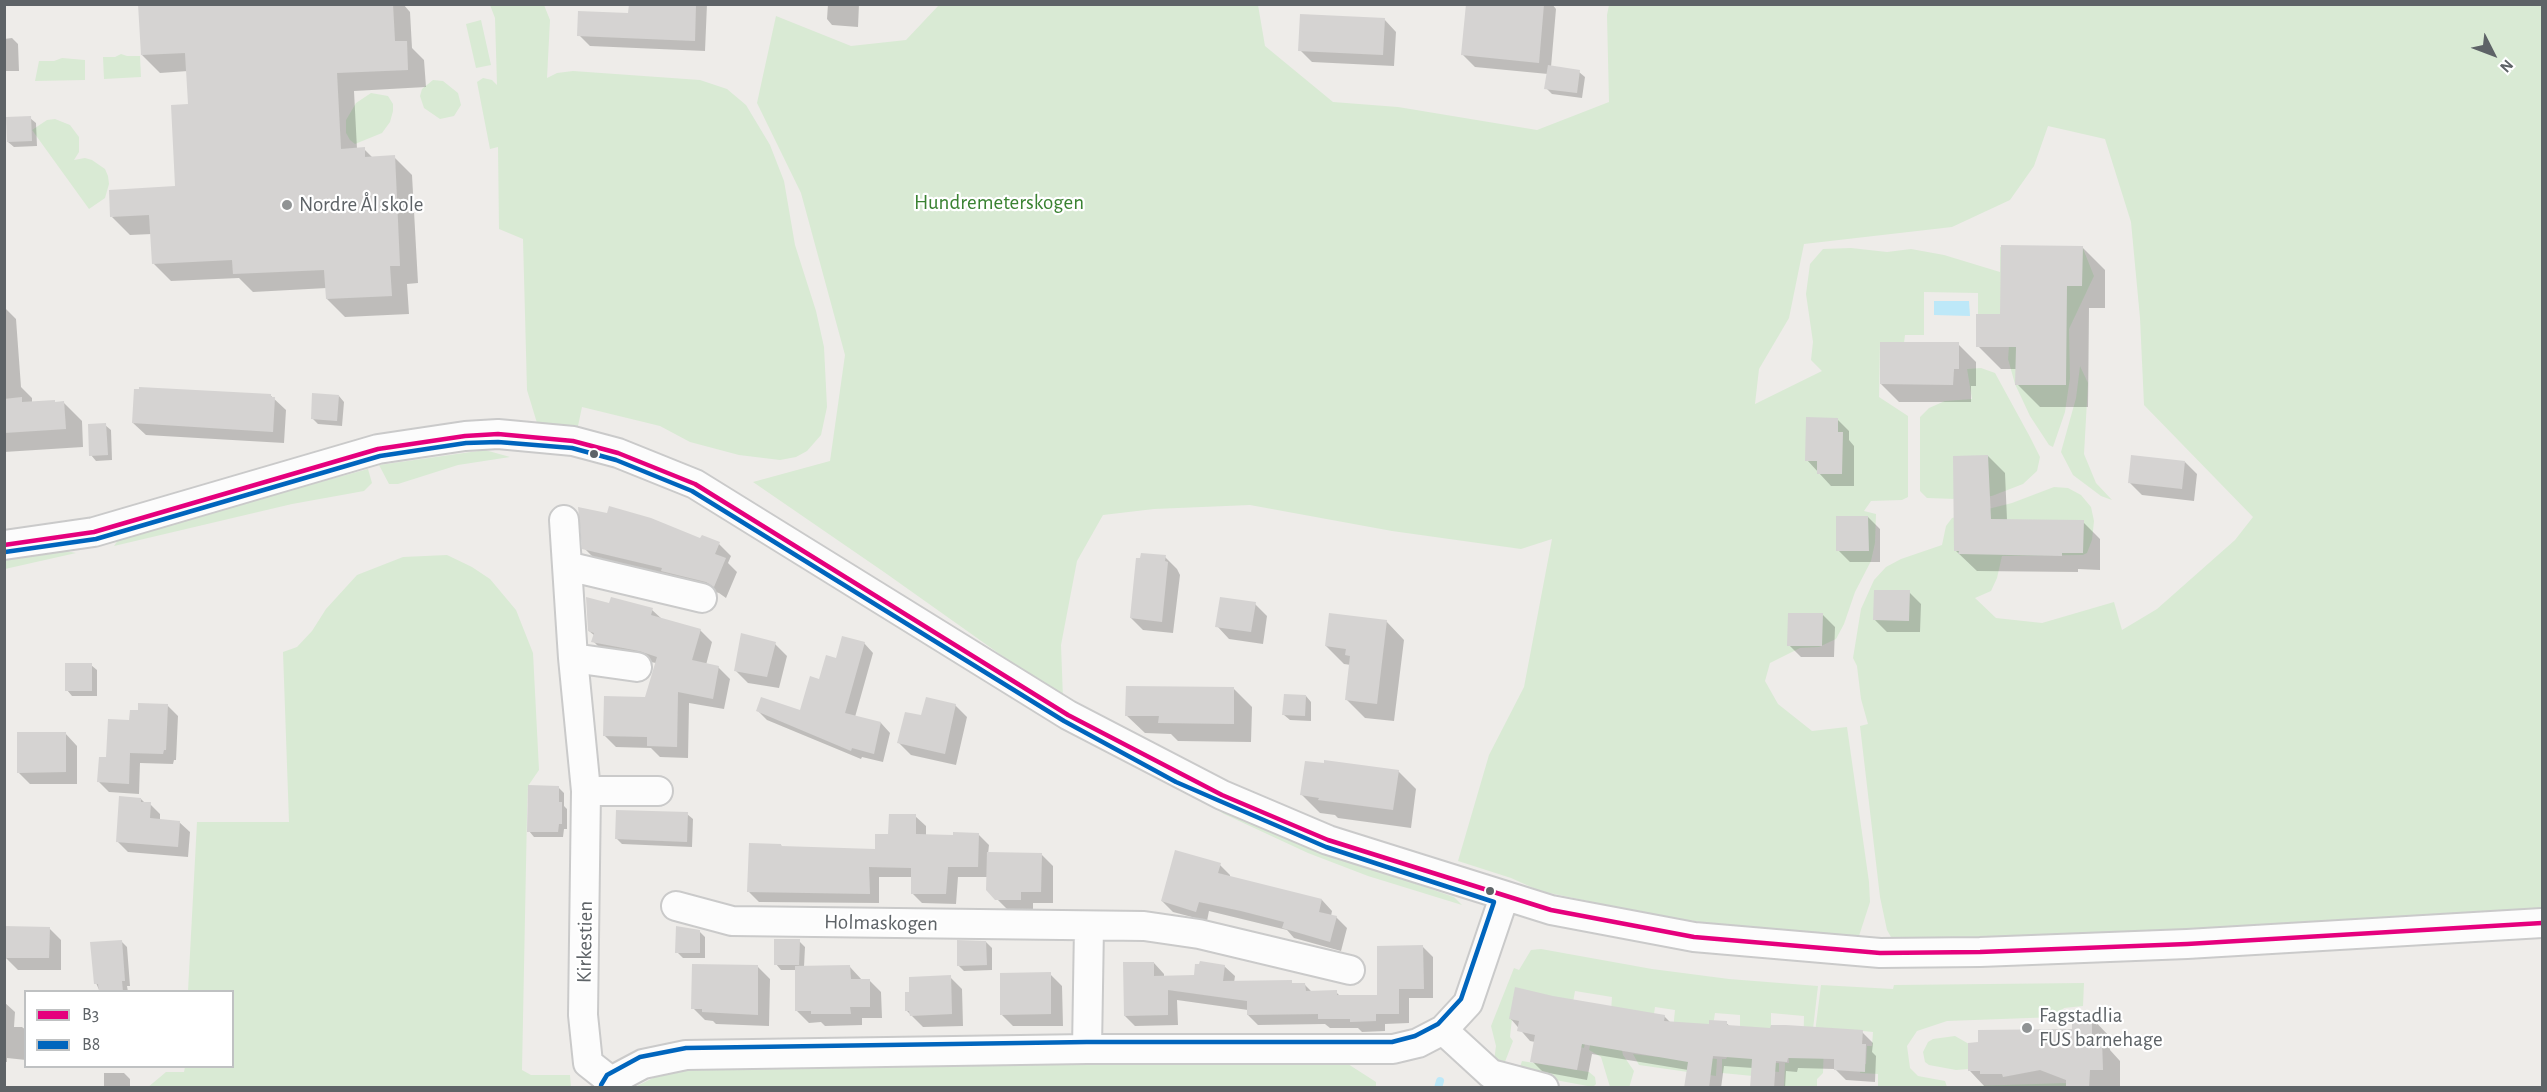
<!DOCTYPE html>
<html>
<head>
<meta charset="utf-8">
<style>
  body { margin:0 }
  #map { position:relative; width:2547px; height:1092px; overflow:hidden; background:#eeece9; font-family:"Alegreya Sans",sans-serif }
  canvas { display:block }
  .frame { position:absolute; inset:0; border:6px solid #5e6367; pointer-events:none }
  .legend { position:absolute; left:24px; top:990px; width:210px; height:78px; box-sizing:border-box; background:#fff; border:2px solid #bfc1c2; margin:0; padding:8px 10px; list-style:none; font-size:18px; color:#5e6367 }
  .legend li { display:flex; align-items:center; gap:12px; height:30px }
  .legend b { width:30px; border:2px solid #bfc1c2 }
  .north { position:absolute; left:2463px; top:24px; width:60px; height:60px; -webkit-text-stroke:4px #fff; paint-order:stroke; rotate:132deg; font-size:16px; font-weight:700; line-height:24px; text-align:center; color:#5e6367 }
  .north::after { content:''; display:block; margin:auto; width:21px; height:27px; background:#5e6367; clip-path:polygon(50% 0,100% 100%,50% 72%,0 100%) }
</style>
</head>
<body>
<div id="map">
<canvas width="2547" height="1092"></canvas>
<div class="frame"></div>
<ul class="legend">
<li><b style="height:8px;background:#e5007d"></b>B3</li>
<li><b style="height:8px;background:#0065bd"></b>B8</li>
</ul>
<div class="north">N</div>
</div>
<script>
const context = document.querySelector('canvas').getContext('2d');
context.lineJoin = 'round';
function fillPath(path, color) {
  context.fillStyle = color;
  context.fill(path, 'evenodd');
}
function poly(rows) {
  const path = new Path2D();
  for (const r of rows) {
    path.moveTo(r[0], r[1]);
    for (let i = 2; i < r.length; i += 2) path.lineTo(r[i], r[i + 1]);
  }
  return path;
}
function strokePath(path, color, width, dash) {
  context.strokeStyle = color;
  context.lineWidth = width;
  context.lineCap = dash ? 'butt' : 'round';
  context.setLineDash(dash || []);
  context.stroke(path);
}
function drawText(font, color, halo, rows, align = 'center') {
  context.font = font + ' "Alegreya Sans",sans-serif';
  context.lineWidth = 4.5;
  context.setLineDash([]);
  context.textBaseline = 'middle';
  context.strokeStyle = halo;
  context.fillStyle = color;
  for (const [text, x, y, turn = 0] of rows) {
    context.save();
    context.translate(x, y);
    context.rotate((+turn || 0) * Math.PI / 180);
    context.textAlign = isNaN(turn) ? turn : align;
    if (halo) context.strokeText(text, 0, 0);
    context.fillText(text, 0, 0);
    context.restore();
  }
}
fillPath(poly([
  [490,5,544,5,550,20,547,78,557,73,573,71,700,80,727,89,746,105,770,145,784,181,795,245,816,311,824,347,827,407,821,435,807,451,796,457,780,460,739,455,690,442,660,426,582,407,578,426,537,423,527,390,523,239,499,229,498,147,490,149,477,82,483,78,492,80,497,85,495,18],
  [939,5,1258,5,1265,46,1333,102,1398,107,1537,130,1609,102,1607,15,1609,5,2542,5,2542,909,2022,938,1891,937,1887,930,1880,897,1860,726,1868,724,1861,699,1857,666,1853,658,1861,609,1874,580,1886,567,1901,559,1942,545,1946,526,1952,518,2012,503,2054,487,2068,488,2081,495,2091,507,2094,521,2092,540,2087,553,2083,555,2002,556,1997,578,1991,591,1975,598,1996,618,2042,623,2114,602,2122,630,2157,609,2235,540,2253,517,2144,405,2140,318,2131,222,2105,139,2048,126,2034,166,2010,200,1952,227,1804,244,1789,318,1759,369,1755,404,1822,371,1811,360,1813,342,1806,294,1810,264,1823,249,1851,248,1887,252,1911,249,1944,255,2000,272,2000,247,2082,246,2094,276,2069,329,2070,378,2065,412,2053,447,2049,445,2030,416,2015,384,2008,359,2009,345,1995,315,1978,314,1978,293,1924,292,1924,335,1905,335,1904,343,1880,343,1879,397,1908,416,1908,497,1902,500,1871,501,1864,511,1876,514,1875,543,1871,561,1855,592,1844,624,1836,639,1819,647,1800,648,1770,663,1765,681,1778,704,1812,731,1847,727,1869,882,1870,902,1859,936,1742,928,1654,915,1540,891,1511,878,1458,861,1489,755,1524,687,1552,539,1521,549,1392,531,1250,505,1154,509,1103,515,1077,561,1061,645,1063,699,884,572,753,482,830,461,845,355,801,193,757,103,776,16,851,46,906,40],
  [481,20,491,65,476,68,466,24],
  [121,54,127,56,140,56,141,77,104,79,103,57,115,57],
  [62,58,85,60,85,80,35,81,39,61,54,61],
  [433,80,443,81,458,93,461,105,454,116,440,119,424,108,420,96,422,89],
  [371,93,388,96,393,104,393,111,390,122,382,133,355,144,350,140,346,133,346,120,356,103],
  [55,119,70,125,79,137,79,152,74,160,85,158,92,160,105,169,108,176,109,184,105,198,89,209,32,130,47,120],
  [2080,366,2088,383,2084,454,2096,483,2112,500,2101,496,2073,475,2061,452,2076,398],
  [1981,368,1995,373,2030,437,2040,457,2037,471,2023,484,1992,496,1956,499,1927,498,1920,491,1920,417,1929,408,1945,401,1972,399,1967,369],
  [485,450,510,457,458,465,398,484,389,484,379,465],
  [368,469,372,483,364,491,292,504,114,546,118,540,132,533],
  [61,550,76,553,5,569,5,559],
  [447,555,472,567,490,579,516,610,533,653,539,770,528,786,527,814,522,1070,531,1075,570,1075,571,1087,147,1088,166,1072,184,1072,185,1067,232,1066,232,992,188,991,197,822,289,822,283,652,297,647,312,631,326,609,357,575,403,557],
  [1190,793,1318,850,1454,897,1462,905,1368,876,1308,853,1224,814],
  [1541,949,1652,969,1729,979,1818,986,1813,1029,1815,1032,1821,985,1893,989,1894,985,2084,983,2083,1006,2064,1008,2056,1017,1947,1021,1917,1031,1907,1046,1910,1068,1918,1076,1945,1081,1947,1087,1878,1087,1878,1074,1860,1073,1861,1065,1866,1064,1867,1046,1872,1046,1873,1032,1863,1031,1824,1045,1823,1073,1817,1079,1817,1087,1784,1087,1785,1063,1789,1063,1789,1058,1803,1058,1804,1016,1771,1013,1771,1063,1779,1063,1779,1072,1754,1070,1753,1076,1722,1073,1722,1059,1726,1059,1740,1028,1740,1015,1715,1013,1708,1058,1717,1059,1716,1076,1639,1065,1633,1054,1659,1057,1661,1048,1673,1030,1675,1010,1655,1007,1654,1014,1622,1050,1623,1055,1634,1071,1629,1088,1610,1087,1601,1057,1589,1050,1591,1040,1611,1011,1612,997,1575,991,1568,1031,1586,1039,1584,1048,1545,1040,1513,1009,1510,1037,1513,1041,1503,1067,1494,1061,1496,1046,1491,1026,1514,968,1519,970,1531,950],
  [1955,1036,1969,1044,1969,1069,1956,1070,1929,1065,1925,1062,1923,1052,1928,1042,1933,1039],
  [1522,1061,1589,1072,1595,1077,1596,1084,1593,1087,1518,1073],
  [1265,1062,1348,1064,1376,1082,1376,1088,633,1088,667,1071,689,1068],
  [2067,1083,2067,1088,1970,1088,1971,1086]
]), '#d9ead4');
fillPath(poly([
  [1934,301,1969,301,1970,316,1934,315]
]), '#bde8f8');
fillPath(poly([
  [175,4,403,4,410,12,412,48,424,60,426,87,354,91,357,149,364,149,373,158,394,157,412,175,418,283,407,284,409,314,345,317,327,299,327,288,253,292,239,278,171,281,153,263,152,234,130,235,112,217,176,188,190,105,188,71,160,73,142,55],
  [630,4,707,4,705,51,590,46,579,35,630,14],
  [828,4,859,4,858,27,832,25,827,19],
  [894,4,927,4,927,5],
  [1467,4,1552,4,1556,9,1551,67,1579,72,1585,77,1582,98,1552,94,1546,88,1548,74,1475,67,1463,55],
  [1384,19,1396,32,1394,66,1312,62,1300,50],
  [12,38,18,44,19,71,4,71,4,39],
  [30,118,36,123,37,146,14,147,8,142],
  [4,242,6,262,4,262],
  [2082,247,2105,270,2105,308,2089,308,2088,407,2040,407,2017,384,2017,369,2001,369,1978,346,2002,316],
  [4,307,16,319,21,387,32,398,32,402,64,403,82,421,83,447,4,452],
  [1958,344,1976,362,1976,386,1971,386,1971,402,1899,402,1881,384],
  [270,395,286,410,284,443,146,435,133,423],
  [339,396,344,402,342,426,318,424,312,418],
  [1837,419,1849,431,1849,440,1854,446,1854,486,1831,486,1807,460],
  [105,425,111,430,112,460,96,461,91,455],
  [1988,456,2005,473,2007,520,2083,522,2100,539,2100,570,2078,569,2078,572,1977,571,1956,551],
  [2185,462,2197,474,2194,501,2142,495,2130,483],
  [1868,517,1880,529,1880,562,1850,562,1838,550],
  [703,537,719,544,731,556,728,563,737,572,726,598,719,593,596,560,584,548,701,540],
  [1165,557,1177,569,1180,575,1173,633,1143,630,1131,618],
  [1909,592,1921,604,1920,632,1887,632,1875,620],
  [1255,604,1267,616,1263,644,1229,639,1217,626],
  [610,605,652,610,662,619,700,630,712,642,706,665,718,667,730,679,724,709,689,703,688,758,660,757,651,748,616,747,604,735,646,699,656,663,605,653,593,641,595,636,589,631],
  [1823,615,1835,627,1834,657,1801,657,1789,645],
  [1386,621,1404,640,1394,721,1365,718,1347,700,1351,665,1344,664,1326,646],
  [864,643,873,653,855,717,881,723,890,733,883,762,862,757,861,759,767,720,758,711,800,712,837,660],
  [775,644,787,656,779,688,748,683,736,671],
  [91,665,97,670,97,696,72,696,67,690],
  [1234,689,1252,707,1251,742,1178,741,1171,734,1145,733,1126,715],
  [1306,696,1311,702,1311,721,1290,720,1284,715],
  [167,705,178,716,176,760,174,760,173,764,140,763,139,794,109,792,99,782,108,759,131,722],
  [955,705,967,717,956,765,911,755,899,743,922,717],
  [65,733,77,746,77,784,30,784,18,772],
  [1398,771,1416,789,1411,828,1338,818,1335,815,1320,813,1302,795],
  [558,787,564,793,564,806,567,809,567,829,564,829,563,837,534,837,529,831],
  [141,799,145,803,150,804,160,814,160,820,179,822,190,832,188,857,128,852,117,841],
  [687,814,693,819,692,847,622,844,617,839],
  [915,816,926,826,926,836,978,834,989,845,988,854,1041,854,1053,866,1053,903,1033,903,1033,911,1009,911,997,899,988,877,958,877,956,904,922,903,912,893,912,877,879,877,879,903,759,902,749,892,781,845,783,848,877,850,890,836],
  [1220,865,1230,875,1230,878,1322,900,1332,911,1331,916,1336,917,1347,928,1341,951,1294,938,1287,930,1209,911,1207,921,1173,912,1162,901],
  [49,928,61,940,61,970,18,970,6,958],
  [699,931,705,937,705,958,683,958,677,952],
  [121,941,127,947,130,986,127,986,128,992,100,992,96,983],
  [799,941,805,947,804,967,850,967,862,980,869,980,881,992,882,1018,862,1018,862,1025,825,1026,821,1022,809,1023,797,1011,796,970,781,970,776,964],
  [986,942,992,948,992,970,964,971,958,965],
  [1423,947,1433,957,1433,998,1409,998,1409,1023,1385,1024,1385,1031,1362,1032,1358,1028,1330,1028,1325,1024,1258,1025,1248,1015,1248,1010,1177,1000,1178,1025,1135,1026,1125,1016,1154,963,1164,974,1164,977,1195,977,1224,966,1235,976,1234,983,1291,982,1294,985,1305,985,1312,992,1336,992,1341,997,1378,996],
  [758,967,770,979,769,1026,716,1024,713,1021,705,1020,693,1008],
  [1050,974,1062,986,1063,1026,1013,1026,1001,1014],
  [950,977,962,989,963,1026,923,1027,907,1011],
  [1552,997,1664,1016,1671,1023,1710,1026,1726,1023,1731,1027,1862,1032,1873,1043,1872,1052,1876,1056,1875,1082,1846,1080,1835,1069,1798,1068,1797,1072,1786,1071,1785,1088,1752,1088,1753,1068,1724,1066,1721,1088,1686,1088,1688,1070,1592,1054,1587,1080,1543,1072,1532,1061,1535,1042,1530,1041,1510,1018],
  [4,1002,15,1012,14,1027,22,1027,26,1030,26,1060,7,1058,7,1062,4,1062],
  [2091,1017,2109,1036,2110,1050,2120,1061,2120,1088,1986,1088,1970,1071,2074,1031],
  [104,1073,124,1073,130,1079,130,1088,104,1088]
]), '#0003');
strokePath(poly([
  [1438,1088,1440,1081]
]), '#bde8f8', 8);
fillPath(poly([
  [138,4,393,4,395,41,407,41,408,70,337,73,341,149,365,147,365,157,395,155,400,266,390,266,392,296,326,299,324,270,233,274,232,260,152,264,149,215,110,217,109,190,175,186,171,105,188,104,185,53,141,55],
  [629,4,696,4,695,41,577,36,578,11,628,13],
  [1466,4,1544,4,1539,63,1461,55],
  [1300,14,1385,18,1383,55,1298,51],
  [1548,65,1580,70,1577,93,1544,89],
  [31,116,32,141,7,142,6,117],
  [2001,245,2083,246,2082,286,2067,286,2066,385,2015,385,2016,347,1976,347,1976,314,2000,314],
  [1880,342,1959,342,1959,369,1954,369,1953,385,1880,384],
  [139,387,271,394,271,397,275,397,273,432,132,423,134,389,139,389],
  [312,393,339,395,337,421,311,419],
  [22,397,22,402,55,400,55,402,64,401,66,429,4,433,4,399],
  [1806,417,1838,418,1838,432,1843,432,1842,474,1817,474,1817,461,1805,461],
  [106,423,108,455,89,456,88,424],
  [1988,455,1991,519,2084,520,2083,553,2062,553,2062,556,1958,554,1959,551,1954,551,1953,456],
  [2131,455,2185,461,2182,489,2128,483],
  [609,506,651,518,700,538,702,535,720,542,715,554,726,558,714,587,706,582,661,571,662,568,582,549,578,507,607,513],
  [1836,516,1868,516,1869,551,1836,551],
  [1141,553,1166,555,1165,561,1168,562,1162,622,1130,618,1136,558,1140,558],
  [1874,590,1910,590,1909,621,1873,620],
  [586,597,609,603,611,597,653,608,651,615,701,629,692,660,719,666,713,699,678,692,677,747,647,746,647,737,603,736,604,696,645,697,657,657,639,651,591,642,594,633,588,631],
  [1220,597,1256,602,1251,632,1215,627],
  [1329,613,1387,620,1377,704,1345,700,1350,656,1345,655,1346,649,1325,646],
  [1788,613,1823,613,1822,646,1787,646],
  [741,633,776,642,767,677,734,671],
  [842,636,865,642,845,713,881,722,874,754,852,748,851,751,756,711,761,697,800,710,810,676,819,679,826,655,836,658],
  [65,663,92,663,92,691,65,691],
  [1126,686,1234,687,1234,724,1158,723,1159,716,1125,716],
  [1284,694,1306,695,1305,716,1282,715],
  [926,697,956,704,945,754,897,743,905,712,921,715],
  [138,703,168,704,166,750,164,750,163,754,130,753,129,784,97,782,99,757,106,757,108,719,129,720,130,710,138,710],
  [17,732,66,732,66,772,17,773],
  [1324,760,1399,770,1393,810,1318,800,1319,798,1300,795,1305,761,1324,763],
  [528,785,559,786,559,802,562,802,562,824,559,824,558,832,527,832],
  [119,796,141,798,141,802,151,802,150,818,180,821,178,847,116,842],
  [616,810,688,812,687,842,615,839],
  [889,814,916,814,916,834,953,835,953,832,979,833,978,867,948,867,946,894,911,894,911,868,869,867,870,894,747,892,749,843,781,844,781,846,875,849,875,834,888,834],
  [1175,850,1221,863,1218,873,1322,899,1319,912,1337,916,1330,942,1282,928,1284,922,1241,911,1199,902,1196,912,1161,901],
  [987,852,1042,853,1041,892,1021,892,1021,900,995,900,986,890],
  [4,926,50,927,49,958,4,958],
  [676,926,700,930,700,953,675,953],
  [774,939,800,939,799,965,774,965],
  [122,940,125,981,122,981,123,992,99,992,98,984,94,984,90,942],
  [957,940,986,941,987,965,957,966],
  [1423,945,1424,989,1399,989,1399,1014,1376,1014,1376,1021,1350,1022,1350,1019,1318,1019,1318,1014,1247,1015,1247,1001,1168,990,1168,1015,1124,1016,1123,962,1154,962,1154,976,1194,975,1195,964,1199,964,1200,961,1225,965,1223,981,1292,980,1292,983,1305,983,1306,991,1337,990,1337,995,1377,995,1377,946],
  [692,964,758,965,758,1015,702,1012,702,1009,691,1009],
  [850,965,851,979,870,979,870,1007,850,1007,851,1014,811,1014,811,1011,795,1011,795,966],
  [1051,972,1051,1014,1000,1015,1000,973],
  [951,975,952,1014,910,1016,909,1011,905,1011,905,992,909,992,909,977],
  [1515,987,1553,996,1665,1015,1664,1021,1709,1024,1709,1020,1727,1021,1727,1025,1770,1028,1771,1025,1786,1025,1863,1030,1862,1044,1866,1044,1865,1072,1834,1070,1834,1059,1788,1058,1787,1062,1776,1061,1774,1088,1750,1088,1752,1059,1713,1056,1709,1088,1684,1088,1688,1062,1582,1044,1577,1070,1530,1062,1535,1035,1517,1031,1519,1021,1509,1019],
  [2072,1016,2092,1016,2092,1041,2102,1041,2103,1070,2090,1070,2089,1088,2066,1088,2066,1080,2040,1070,2003,1077,2002,1074,1980,1074,1980,1071,1968,1071,1968,1043,1978,1042,1978,1030,2072,1029]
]), '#d5d3d2');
const minor = poly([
  [564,520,573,658,586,791,583,1015,588,1063,611,1081],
  [4,545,94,532,378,449,465,436,498,434,573,441,618,453,695,484,1068,715,1222,795,1328,840,1551,910,1694,937,1880,953,1980,952,2187,944,2542,923],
  [567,566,702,598],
  [573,658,637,667],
  [586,791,658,791],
  [676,906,732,921,1144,926,1199,934,1350,970],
  [1443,1030,1491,1074,1544,1088],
  [1087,1049,1089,926],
  [608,1088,611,1081,643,1064,686,1055,1087,1049,1393,1049,1418,1043,1443,1030,1468,1003,1504,897]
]);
strokePath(minor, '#cacaca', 32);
strokePath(minor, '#fcfcfc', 28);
strokePath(poly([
  [4,545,94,532,378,449,465,436,498,434,573,441,618,453,695,484,1068,715,1222,795,1328,840,1551,910,1694,937,1880,953,1980,952,2187,944,2542,923]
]), '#e5007d', 4.5);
strokePath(poly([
  [5,552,96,539,380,456,466,443,498,442,572,448,616,460,692,491,1064,721,1176,782,1326,847,1494,902,1461,999,1438,1024,1415,1036,1392,1042,1087,1042,686,1048,640,1057,607,1075,601,1085]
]), '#0065bd', 4.5);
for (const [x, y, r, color] of [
  [287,205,6,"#909394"],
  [594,454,5,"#5e6367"],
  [1490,891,5,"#5e6367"],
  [2027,1028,6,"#909394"]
]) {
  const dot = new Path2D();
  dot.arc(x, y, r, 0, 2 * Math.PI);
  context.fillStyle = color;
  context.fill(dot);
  strokePath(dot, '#fff', 2);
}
drawText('21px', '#3a8232', '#fff', [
  ["Hundremeterskogen",999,203]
]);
drawText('21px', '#5e6367', '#fff', [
  ["Nordre Ål skole",299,205],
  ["Fagstadlia",2039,1016],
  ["FUS barnehage",2039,1040]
], 'left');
drawText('21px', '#5e6367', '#fff', [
  ["Holmaskogen",881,923,1],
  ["Kirkestien",585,942,-89]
]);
</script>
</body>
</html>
